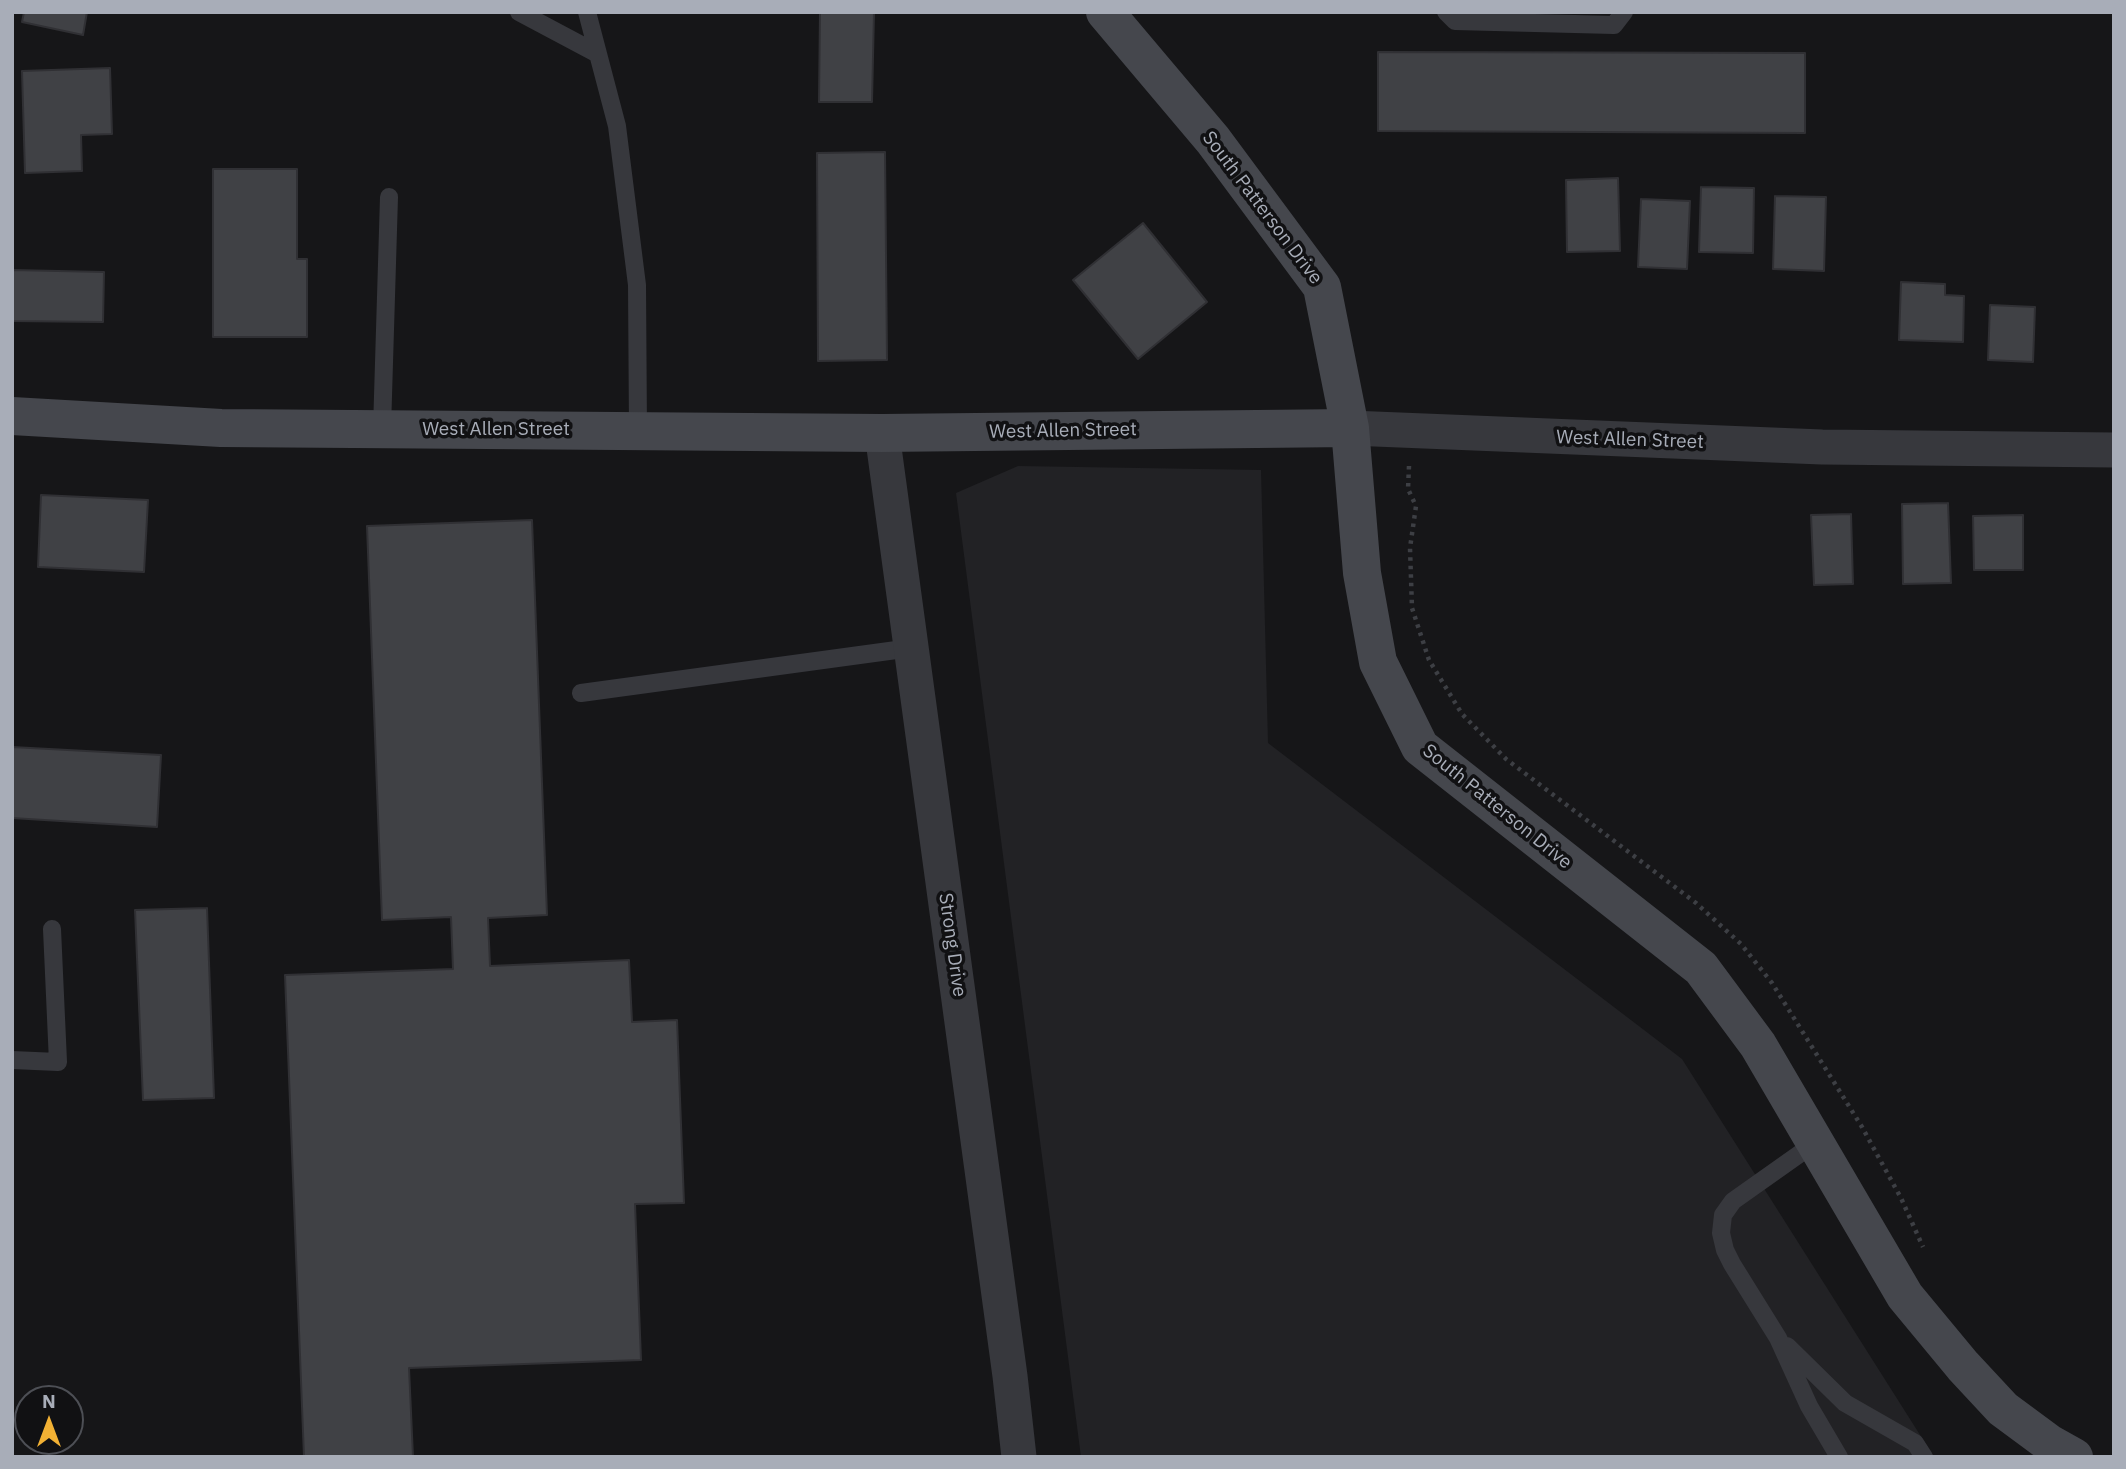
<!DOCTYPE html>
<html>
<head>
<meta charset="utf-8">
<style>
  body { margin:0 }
  #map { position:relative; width:2126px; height:1469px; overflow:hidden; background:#161618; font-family:"IBM Plex Sans",sans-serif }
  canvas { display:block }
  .frame { position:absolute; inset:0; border:14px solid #a8adb8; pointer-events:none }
  .north { position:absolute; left:14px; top:1385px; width:70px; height:70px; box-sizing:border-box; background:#111113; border:2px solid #4d4f55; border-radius:50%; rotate:0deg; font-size:19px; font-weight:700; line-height:28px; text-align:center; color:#a8adb8 }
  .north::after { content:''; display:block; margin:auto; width:24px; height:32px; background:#f2b134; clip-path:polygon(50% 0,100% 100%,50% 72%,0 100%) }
</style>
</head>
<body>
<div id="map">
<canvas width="2126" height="1469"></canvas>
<div class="frame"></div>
<div class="north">N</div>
</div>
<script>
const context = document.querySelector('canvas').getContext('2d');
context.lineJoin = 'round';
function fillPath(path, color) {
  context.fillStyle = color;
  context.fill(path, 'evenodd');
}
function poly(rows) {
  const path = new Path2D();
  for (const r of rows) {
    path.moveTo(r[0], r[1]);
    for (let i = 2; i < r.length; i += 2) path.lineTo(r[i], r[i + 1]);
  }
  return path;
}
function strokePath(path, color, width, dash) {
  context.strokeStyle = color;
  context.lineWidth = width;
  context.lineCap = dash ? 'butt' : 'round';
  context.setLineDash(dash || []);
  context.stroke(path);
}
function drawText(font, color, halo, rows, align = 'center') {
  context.font = font + ' "IBM Plex Sans",sans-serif';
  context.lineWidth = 7;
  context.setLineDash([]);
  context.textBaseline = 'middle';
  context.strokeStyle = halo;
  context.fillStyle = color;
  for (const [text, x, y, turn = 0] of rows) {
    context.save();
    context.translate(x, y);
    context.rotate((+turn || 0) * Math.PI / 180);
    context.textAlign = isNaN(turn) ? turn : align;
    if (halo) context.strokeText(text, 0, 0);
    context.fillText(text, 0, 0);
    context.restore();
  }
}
fillPath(poly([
  [1018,466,1261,470,1268,743,1682,1059,1934,1457,1081,1457,956,493]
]), '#222225');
const building = poly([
  [24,12,87,12,83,35,22,22,24,12],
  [820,12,874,12,872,102,819,102,820,12],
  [1378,52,1805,53,1805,133,1378,131,1378,52],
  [110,68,112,134,81,135,82,171,25,173,22,71,110,68],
  [885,152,887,360,818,361,817,153,885,152],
  [213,169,297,169,297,259,307,259,307,337,213,337,213,169],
  [1618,178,1620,251,1567,252,1566,180,1618,178],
  [1701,187,1754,188,1753,253,1699,252,1701,187],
  [1775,196,1826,197,1824,271,1773,269,1775,196],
  [1641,199,1690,201,1687,269,1638,267,1641,199],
  [1143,223,1207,302,1138,359,1073,280,1143,223],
  [12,270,104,272,103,322,12,321,12,270],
  [1901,282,1945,284,1945,295,1964,296,1963,342,1899,340,1901,282],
  [1990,305,2035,307,2033,362,1988,360,1990,305],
  [41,495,148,500,144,572,38,567,41,495],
  [1948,503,1951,583,1903,584,1902,504,1948,503],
  [1851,514,1853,584,1814,585,1811,515,1851,514],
  [2023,515,2023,570,1974,570,1973,516,2023,515],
  [532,520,547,915,488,918,490,966,629,960,632,1022,677,1020,684,1203,635,1204,641,1360,409,1368,413,1457,304,1457,285,975,453,969,451,917,382,920,367,526,532,520],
  [12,747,161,755,157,827,12,818,12,747],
  [207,908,214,1098,143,1100,135,910,207,908]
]);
fillPath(building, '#404145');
strokePath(building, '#303034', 2);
strokePath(poly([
  [1409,466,1408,489,1416,506,1410,548,1412,608,1429,660,1462,714,1506,759,1696,903,1741,944,1772,983,1862,1127,1901,1198,1923,1247]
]), '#3d3f44', 4.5, [3.5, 5]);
strokePath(poly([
  [519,12,598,54],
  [587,12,617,126,637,285,638,431],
  [1446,12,1455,21,1614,25,1624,12],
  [382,429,389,197],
  [581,693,911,648],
  [12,1060,58,1062,52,929],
  [1815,1143,1733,1201,1723,1215,1721,1233,1725,1250,1732,1264,1778,1338,1809,1406,1839,1457],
  [1787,1346,1845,1403,1915,1443,1924,1457]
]), '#37383d', 18);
strokePath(poly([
  [1350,428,1822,447,2114,450],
  [882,433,1010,1376,1019,1457]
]), '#37383d', 35);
strokePath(poly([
  [1105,12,1213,140,1322,287,1350,428,1362,573,1378,662,1420,747,1701,968,1758,1045,1905,1296,1963,1366,2003,1409,2049,1443,2074,1457],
  [12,416,221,428,882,433,1350,428]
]), '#45474d', 38);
drawText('19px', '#a8adb8', '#111113', [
  ["South Patterson Drive",1262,208,53],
  ["West Allen Street",496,430],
  ["West Allen Street",1063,431,-1],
  ["West Allen Street",1630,440,2],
  ["South Patterson Drive",1497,807,39],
  ["Strong Drive",952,945,82]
]);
</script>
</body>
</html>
